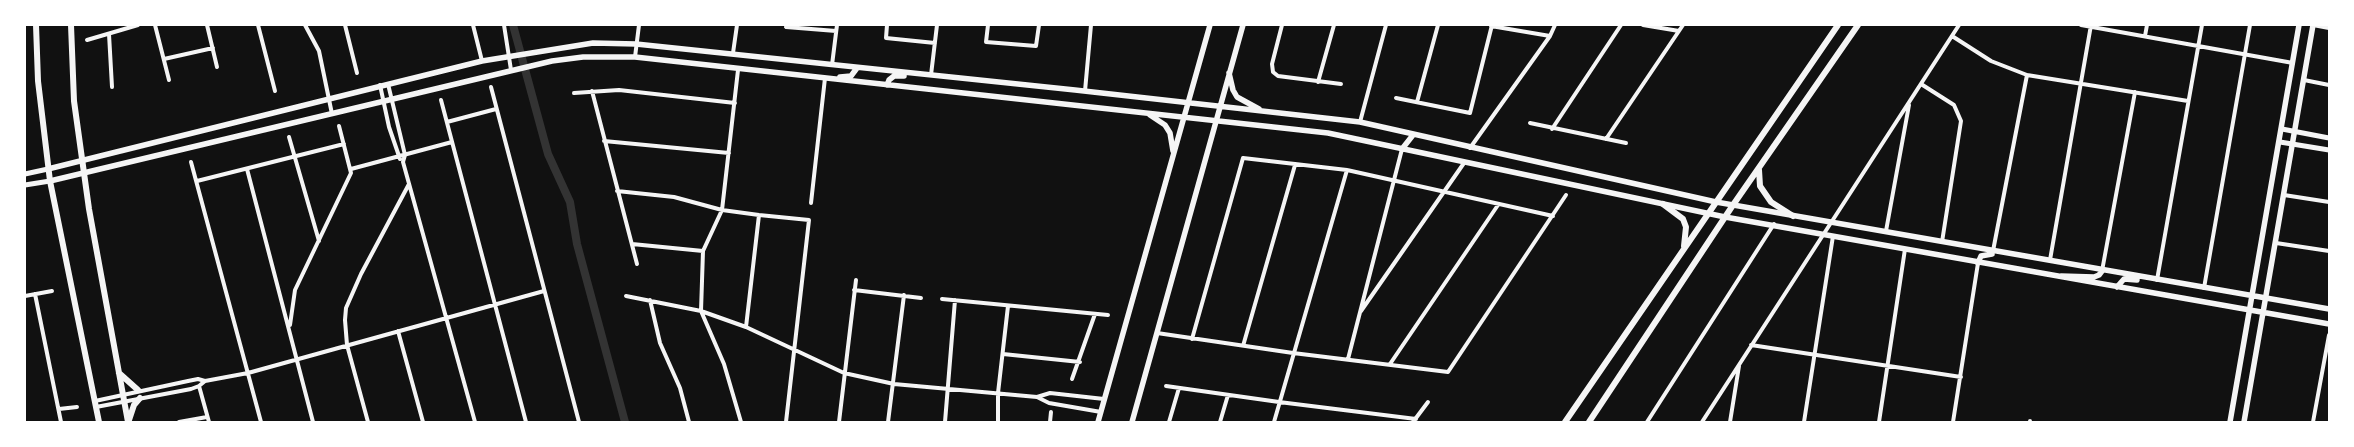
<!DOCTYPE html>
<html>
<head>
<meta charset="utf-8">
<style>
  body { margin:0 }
  #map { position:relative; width:2354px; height:447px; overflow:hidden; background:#111; font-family:"PT Sans Narrow",sans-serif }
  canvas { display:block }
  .frame { position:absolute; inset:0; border:26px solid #fff; pointer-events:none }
</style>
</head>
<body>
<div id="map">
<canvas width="2354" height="447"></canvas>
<div class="frame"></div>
</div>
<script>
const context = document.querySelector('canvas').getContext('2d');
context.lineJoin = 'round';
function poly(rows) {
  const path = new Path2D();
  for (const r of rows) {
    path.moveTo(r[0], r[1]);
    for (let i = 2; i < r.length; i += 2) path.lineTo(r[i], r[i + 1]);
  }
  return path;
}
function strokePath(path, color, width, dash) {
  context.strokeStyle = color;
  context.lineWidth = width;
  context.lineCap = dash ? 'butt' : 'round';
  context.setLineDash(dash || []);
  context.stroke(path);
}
strokePath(poly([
  [513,25,548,154,570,202,577,244,625,422]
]), '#333', 8);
strokePath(poly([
  [155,25,169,80],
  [207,25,217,67],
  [258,25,275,91],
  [305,25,319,51,332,114],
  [345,25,357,73],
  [473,25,482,61],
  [504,25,511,70],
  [787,25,786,27,836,31],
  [887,25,886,38,935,43],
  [988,25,986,42,1036,46,1039,25],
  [1282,25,1272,64,1273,72,1278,76,1341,84],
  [1643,25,1679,31],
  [2081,25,2293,63],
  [2313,25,2329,28],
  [1491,26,1550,36],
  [109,34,112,87],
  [1952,36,1991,61,2027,75,2188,101],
  [2145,36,2147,25],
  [87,40,138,25],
  [733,53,737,25],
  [635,57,639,25],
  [164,59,213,48],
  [832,65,837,25],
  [738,70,722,210,703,251,701,311,724,364,741,422],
  [931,75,937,25],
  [2304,80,2329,85],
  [1318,82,1334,25],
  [388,84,405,155,403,162,475,422],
  [1921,84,1954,105,1961,121,1942,242],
  [380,85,389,127,400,159],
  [491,87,579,422],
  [592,91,637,264],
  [1085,91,1091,25],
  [574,93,619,90,735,103],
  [1396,98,1470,113,1492,25],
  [441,100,526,422],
  [1417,102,1438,25],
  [447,122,496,109],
  [1360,122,1386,25],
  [1530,123,1626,143],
  [1552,129,1621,25],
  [289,137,319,241],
  [1606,139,1683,25],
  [604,141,729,153],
  [1470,148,1550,36,1555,25],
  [191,162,261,422],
  [247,169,313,422],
  [351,169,452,142],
  [197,181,344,144],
  [617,191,674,197,722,210,759,215,809,220,786,422],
  [2284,195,2329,202],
  [811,203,825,78],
  [1886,231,1909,105],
  [2276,243,2329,251],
  [632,244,703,251],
  [1993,251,2027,75],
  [2050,260,2091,25],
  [2102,271,2135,92],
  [2157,280,2202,25],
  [2204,288,2250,25],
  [854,290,921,298],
  [35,294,61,422],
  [25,296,52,291],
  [626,296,701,311,746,327,844,373,894,384,1037,397,1050,393,1104,399],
  [942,299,1108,315],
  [650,300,660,343,680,388,689,422],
  [1361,311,1464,163],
  [290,325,295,290,351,173,339,126],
  [746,327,759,215],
  [398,331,423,422],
  [1157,333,1293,353,1448,372,1566,195],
  [1192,339,1243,158,1347,170,1553,216],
  [1751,345,1961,377],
  [1243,346,1295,165],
  [1003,354,1080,362],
  [1348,359,1402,149],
  [1390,364,1498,205],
  [1072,379,1095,314],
  [199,386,209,422],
  [1166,386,1279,402,1416,419],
  [1037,397,1049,403,1101,412],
  [95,401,188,381,198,379,205,381,248,373,544,291],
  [96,407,191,389,199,386,205,381],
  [59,409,77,407],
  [179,422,207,417],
  [368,422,347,345,345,320,346,308,361,274,409,184],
  [839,422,856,280],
  [888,422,904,295],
  [945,422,955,300],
  [998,422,998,393,1008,306],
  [1050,422,1051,412],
  [1169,422,1179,388],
  [1220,422,1228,395],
  [1274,422,1347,170],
  [1413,422,1428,402],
  [1647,422,1774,224],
  [1702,422,1959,25],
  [1730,422,1739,366],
  [1804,422,1833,236],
  [1879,422,1905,249],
  [1953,422,1978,263],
  [2030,422,2030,421],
  [2313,422,2329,335]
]), '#f5f5f5', 4);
strokePath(poly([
  [2282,129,2329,138],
  [2280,142,2329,150],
  [25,174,48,169],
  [25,185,50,181]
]), '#f5f5f5', 5);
strokePath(poly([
  [1229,73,1233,90,1237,97,1259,109],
  [840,77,851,76,857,68],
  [887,85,889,80,894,76,904,76],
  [1150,115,1165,125,1170,133,1173,151],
  [1402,149,1413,135],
  [48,169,482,61,593,43,636,44,1075,90,1360,122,1716,202,2329,309],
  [50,181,552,61,583,57,635,57,1328,133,1725,217,2329,324],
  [1978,263,1981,256,1992,254],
  [2061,276,2094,277,2099,275,2102,271],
  [2117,287,2124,279,2137,280],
  [1098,422,1210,25],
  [1132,422,1243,25],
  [2230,422,2299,25],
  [2244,422,2313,25]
]), '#f5f5f5', 5.5);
strokePath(poly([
  [36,25,38,81,50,181,99,422],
  [71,25,74,101,89,209,128,422],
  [1759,170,1760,186,1771,202,1793,216],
  [1663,204,1683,219,1686,227,1684,246],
  [119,373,138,390],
  [129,420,134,405,140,398],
  [1565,422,1838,25],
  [1589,422,1733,205,1858,25]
]), '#f5f5f5', 6);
</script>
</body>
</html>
